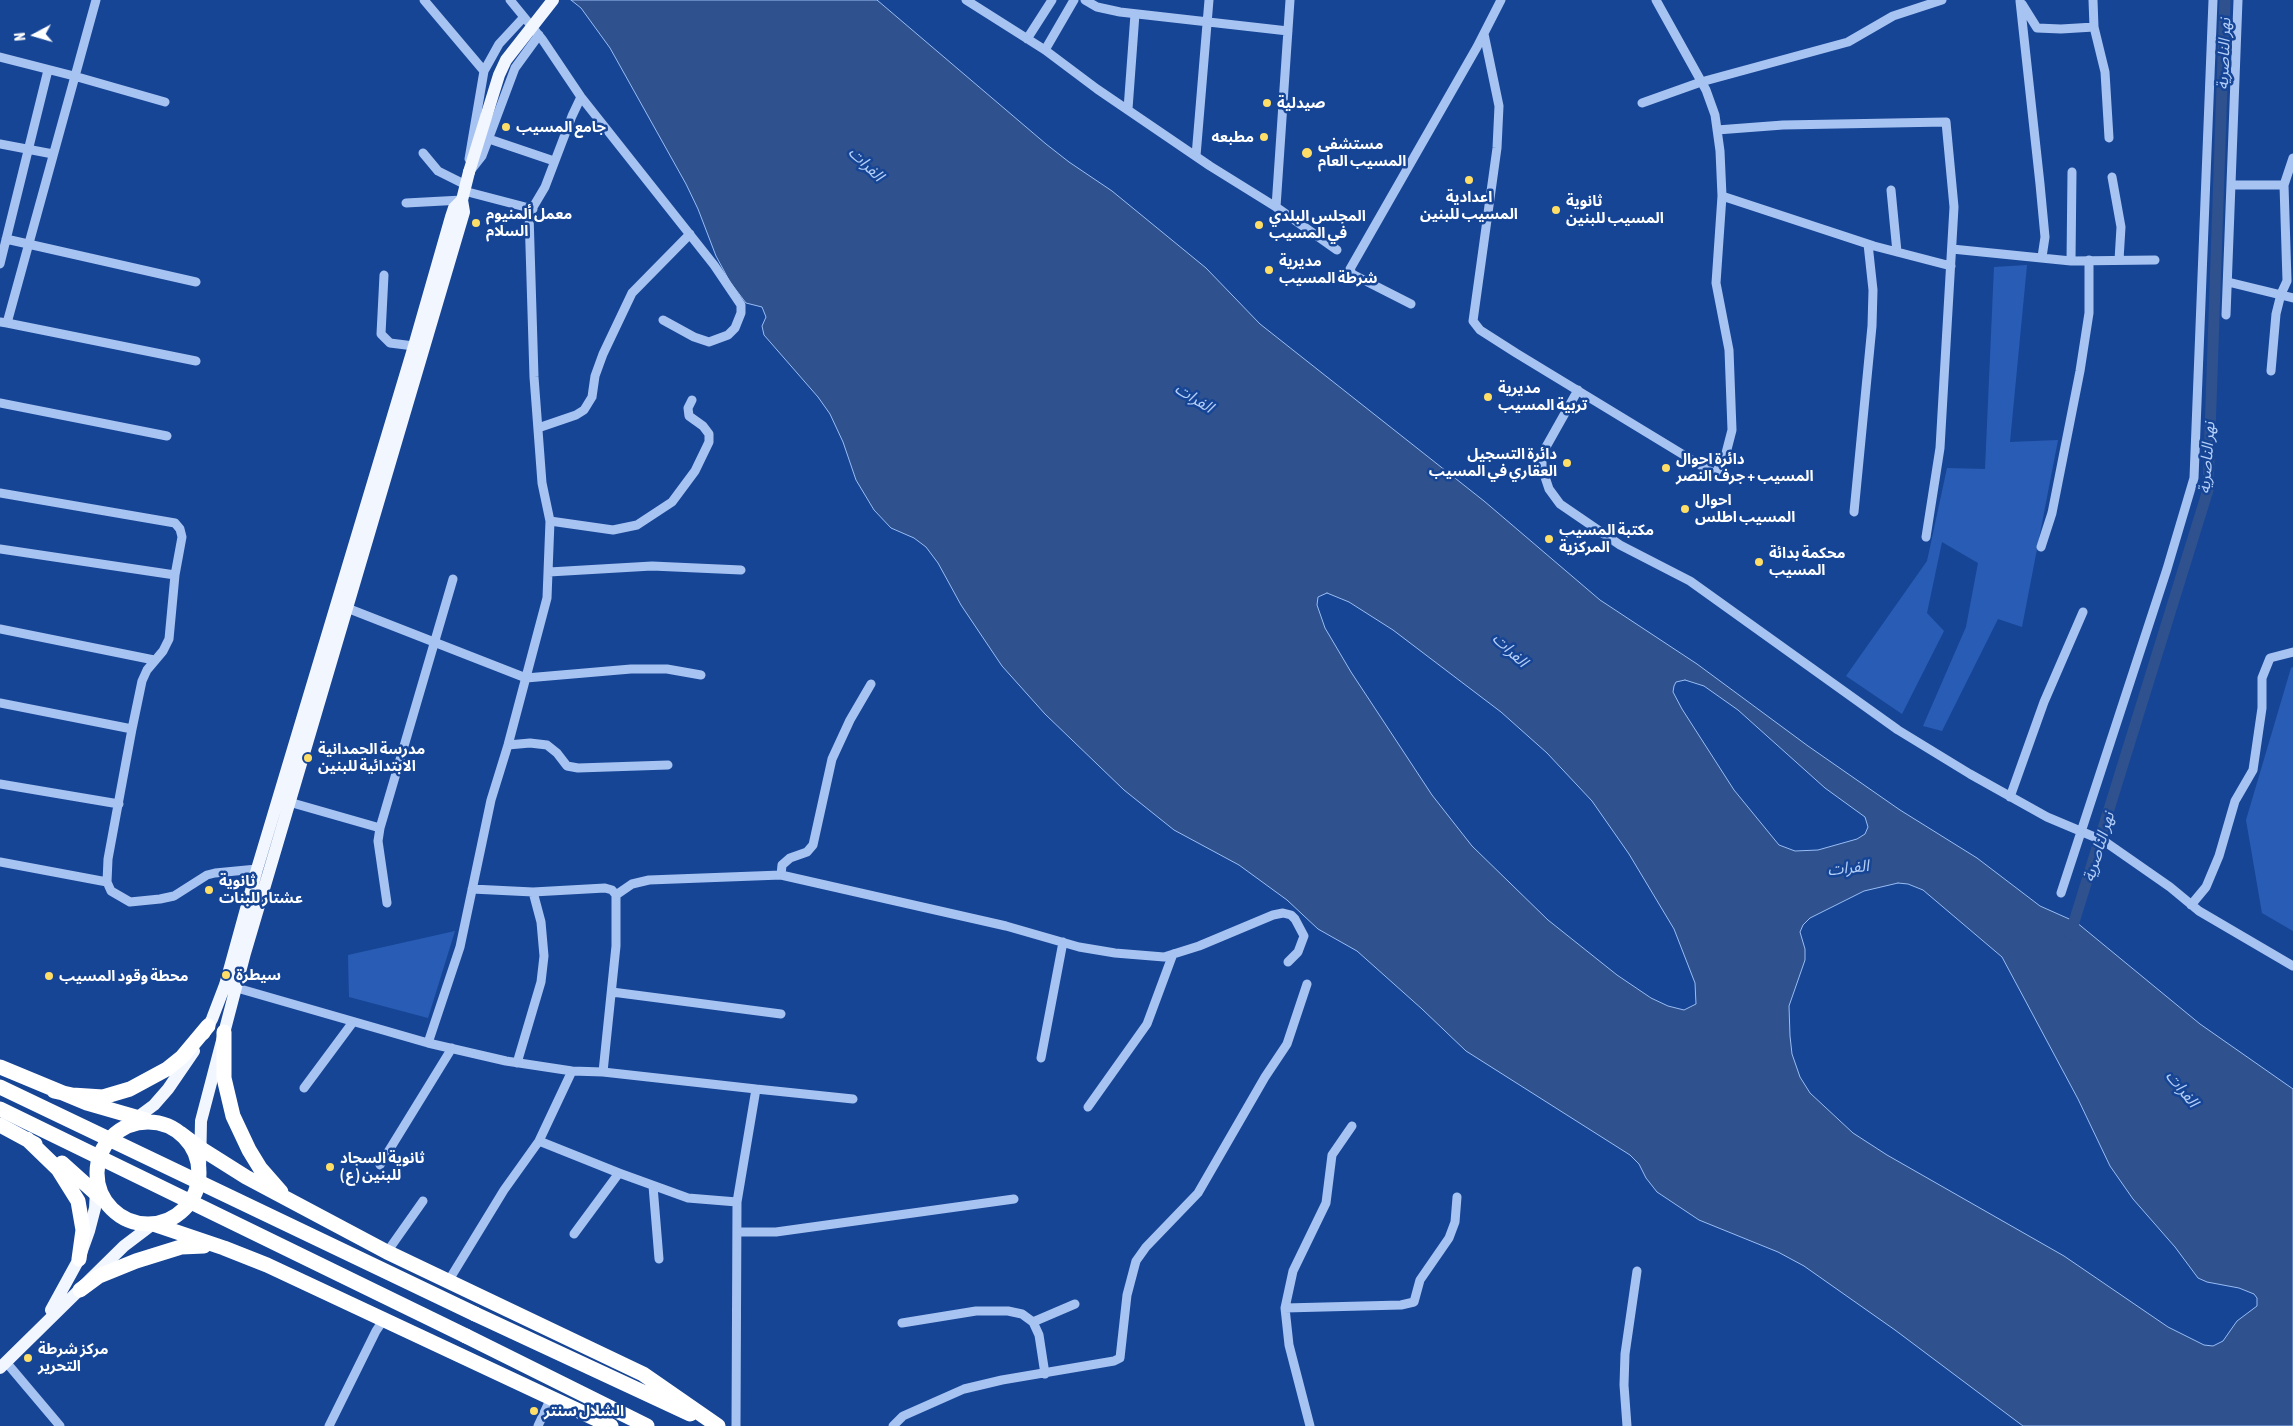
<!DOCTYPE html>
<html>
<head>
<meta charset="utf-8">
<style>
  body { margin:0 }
  #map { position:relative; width:2293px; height:1426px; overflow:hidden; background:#164596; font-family:"Asap Condensed",sans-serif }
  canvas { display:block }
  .north { position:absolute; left:10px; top:10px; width:50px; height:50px; -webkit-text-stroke:4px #164596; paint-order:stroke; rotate:264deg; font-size:14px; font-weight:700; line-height:20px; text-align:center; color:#fff }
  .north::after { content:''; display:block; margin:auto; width:18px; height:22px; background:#fff; clip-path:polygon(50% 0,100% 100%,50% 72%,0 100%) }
</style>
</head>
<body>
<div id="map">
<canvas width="2293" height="1426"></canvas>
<div class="north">N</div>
</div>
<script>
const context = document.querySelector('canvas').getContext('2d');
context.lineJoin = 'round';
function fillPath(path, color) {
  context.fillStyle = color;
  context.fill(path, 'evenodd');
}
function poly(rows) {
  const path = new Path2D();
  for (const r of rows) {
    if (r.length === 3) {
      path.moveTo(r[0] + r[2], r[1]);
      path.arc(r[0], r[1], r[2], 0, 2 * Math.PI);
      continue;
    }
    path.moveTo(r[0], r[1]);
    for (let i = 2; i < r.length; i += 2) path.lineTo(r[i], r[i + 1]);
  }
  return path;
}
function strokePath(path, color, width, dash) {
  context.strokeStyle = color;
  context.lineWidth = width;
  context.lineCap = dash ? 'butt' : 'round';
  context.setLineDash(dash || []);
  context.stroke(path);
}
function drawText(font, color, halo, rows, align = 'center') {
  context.font = font + ' "Asap Condensed","Noto Sans Arabic",sans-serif';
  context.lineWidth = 5;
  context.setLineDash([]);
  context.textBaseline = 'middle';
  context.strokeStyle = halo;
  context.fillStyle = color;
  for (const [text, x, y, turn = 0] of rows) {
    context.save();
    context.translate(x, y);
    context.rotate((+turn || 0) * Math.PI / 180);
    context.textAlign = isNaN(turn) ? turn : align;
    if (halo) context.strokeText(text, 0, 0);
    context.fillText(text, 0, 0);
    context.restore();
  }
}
fillPath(poly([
  [2027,265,2010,442,2058,440,2022,627,1998,619,1942,731,1923,726,1966,627,1978,563,1942,542,1927,613,1944,631,1902,714,1846,676,1927,561,1947,468,1985,469,1994,267],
  [2293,667,2293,931,2262,913,2246,820,2291,668],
  [455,931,428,1018,349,997,348,955]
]), '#295db5');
const water = poly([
  [571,0,877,0,1046,144,1069,162,1112,191,1206,268,1260,324,1484,501,1600,600,1697,664,1808,746,1900,810,1977,858,2040,906,2076,922,2200,1024,2293,1089,2293,1426,2023,1426,1895,1330,1804,1266,1778,1252,1699,1220,1657,1192,1646,1178,1639,1164,1630,1155,1466,1051,1422,1009,1357,951,1318,929,1287,900,1239,865,1174,830,1124,790,1045,714,1002,666,961,605,938,563,926,547,914,538,891,528,874,510,856,480,843,442,830,414,818,397,764,335,762,326,766,317,762,307,746,303,730,282,716,256,698,209,686,184,610,48,581,8,571,0],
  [1327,593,1349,602,1393,630,1501,712,1547,753,1592,801,1629,854,1674,929,1695,983,1696,1004,1684,1010,1668,1006,1651,998,1617,975,1548,920,1472,846,1432,795,1351,672,1325,628,1317,605,1318,597,1327,593],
  [1685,680,1704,686,1738,710,1825,788,1865,817,1868,827,1865,834,1857,839,1818,850,1795,851,1779,845,1734,790,1682,709,1673,692,1674,686,1676,682,1685,680],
  [1898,883,1908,884,1923,890,2002,957,2078,1099,2110,1166,2133,1199,2175,1247,2198,1278,2207,1282,2239,1288,2254,1294,2257,1298,2257,1306,2237,1321,2223,1341,2213,1346,2204,1345,2168,1327,2064,1256,1887,1155,1853,1133,1810,1093,1800,1077,1792,1054,1790,1036,1789,1006,1805,960,1805,949,1800,932,1803,925,1810,918,1864,891,1898,883]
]);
fillPath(water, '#2f518e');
strokePath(water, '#99bdf4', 1);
strokePath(poly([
  [2070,935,2208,490,2225,0]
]), '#2f518e', 11);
strokePath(poly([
  [424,0,484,71],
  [510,0,542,39,581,97,714,265,741,305,741,313,735,328,728,335,709,342,694,337,663,320],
  [966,0,1045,50,1097,89,1210,166,1276,207,1337,250],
  [1085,0,1097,7,1120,12,1288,31],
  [2093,0,2094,27],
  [2020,1,2040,184,2045,237,2042,257],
  [2022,4,2037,28,2061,29,2094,27,2105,72,2109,138],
  [1484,34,1499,106,1497,148,1473,321,1480,330,1516,353,1715,474,1725,457,1732,430,1729,350,1716,283,1722,196,1720,151,1715,115,1706,90,1656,0],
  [1027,39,1052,0],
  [1045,50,1074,0],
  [0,57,74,76,165,102],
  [1642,103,1701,82,1848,42,1893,16,1942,0],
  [1128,109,1135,14],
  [1717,130,1783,125,1946,122,1954,207,1940,448,1926,537],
  [489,139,554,161],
  [0,144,53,154],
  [423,153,438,171,466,185],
  [1196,156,1209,0],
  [469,159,484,71,499,44,524,17],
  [471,170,482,156,515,68,539,35],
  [2112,177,2121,227,2119,260],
  [2231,185,2284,185],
  [1891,190,1897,252],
  [464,191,533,209],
  [1722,196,1874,246,1951,266],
  [406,203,462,200],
  [1276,207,1290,0],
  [6,239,196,282],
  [1952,249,2071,261,2155,260],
  [2071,261,2072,172],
  [0,264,48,70],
  [384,275,381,334,390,343,414,346],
  [2228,282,2293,298],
  [1411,304,1352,274,1350,269,1477,47,1501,0],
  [2226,315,2238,0],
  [0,322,7,323,96,0],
  [7,323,196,361],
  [2271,371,2276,314,2281,294,2287,281,2284,185,2293,158],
  [1578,390,1542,454,1542,468,1549,489,1560,504,1620,545,1690,581,1898,730,1970,774,2047,817,2104,841,2170,887,2199,911,2293,966],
  [0,403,167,436],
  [538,428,576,415,584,410,592,397,595,376,603,354,632,293,690,234],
  [0,493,175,523,180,529,182,537,175,575,169,639,163,651,147,670,142,681,132,729,108,859,107,882,111,891,130,902,160,899,174,896,207,875,215,873,257,869],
  [1854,512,1872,326,1873,290,1868,244],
  [550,521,613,530,637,525,672,502,695,471,709,442,709,434,703,426,689,416,688,408,692,400],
  [2041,547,2052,513,2080,371,2089,313,2089,260],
  [0,549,175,575],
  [549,572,652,566,741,570],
  [347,608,526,678,631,669,667,669,701,675],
  [0,629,154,660],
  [0,703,132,729],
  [508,745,530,743,547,745,557,753,567,766,578,768,668,765],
  [0,784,119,804],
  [2010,797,2044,702,2083,612],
  [289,802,380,828],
  [0,862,107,882],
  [781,875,782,865,790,858,807,852,813,845,832,759,850,720,871,684],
  [472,889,533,892,605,888,612,890,616,895,616,946,603,1072],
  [2061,893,2167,569,2194,478,2213,0],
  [616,895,632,884,649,880,781,875,1006,926,1079,947,1115,953,1164,957,1199,946,1273,915,1283,913,1291,915,1295,919,1304,936,1298,952,1288,962],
  [387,903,378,841,380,828,453,579],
  [2191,905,2206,887,2219,856,2235,801,2253,770,2262,708,2262,678,2270,658,2293,652],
  [230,986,428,1043,506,1061,572,1071,603,1072,756,1089],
  [612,992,781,1014],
  [428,1043,460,947,491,800,508,745,547,598,550,521,542,483,534,377,529,214,545,187,572,116,581,97],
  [1041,1058,1063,942],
  [517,1063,541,982,544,956,541,922,533,892],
  [304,1088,353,1022],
  [1088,1107,1147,1024,1173,954],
  [539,1141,619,1173],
  [380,1165,452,1048],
  [653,1186,659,1259],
  [737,1232,776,1232,1014,1199],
  [574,1234,619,1173,688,1198,737,1202],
  [387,1252,423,1201],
  [449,1280,504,1190,539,1141,572,1071],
  [1285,1308,1401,1305,1414,1302,1420,1280,1449,1238,1455,1222,1457,1197],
  [1033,1322,1075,1304],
  [902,1323,976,1311,1008,1311,1022,1314,1033,1322,1039,1335,1045,1374],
  [6,1362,60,1426],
  [329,1426,376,1331,384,1319],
  [538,1426,551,1398],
  [736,1426,737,1202,756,1089,853,1099],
  [893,1426,903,1416,964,1389,1002,1380,1114,1361,1120,1358,1127,1295,1136,1261,1146,1247,1198,1193,1265,1077,1287,1044,1307,984],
  [1310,1426,1289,1345,1285,1308,1293,1271,1326,1203,1332,1155,1352,1126],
  [1627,1426,1624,1385,1625,1354,1637,1271]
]), '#a7c3f2', 9);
strokePath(poly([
  [204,1034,212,1019,225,985,257,869,414,346,451,217,454,208,462,200],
  [123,1128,154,1105,168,1089,194,1051],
  [200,1171,201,1121,245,953,464,212,462,200,469,172],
  [51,1310,79,1259,89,1231,95,1208,97,1174],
  [0,1368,124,1246,153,1224]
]), '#f2f6ff', 12);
strokePath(poly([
  [224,1032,224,1078,233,1116,249,1150,260,1168,281,1192],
  [0,1067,87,1103,146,1120],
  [54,1091,72,1095,103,1097,130,1089,167,1069,182,1057,208,1026],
  [148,1173,51],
  [0,1125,35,1144],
  [180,1133,200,1148,246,1177,387,1252,643,1374,718,1426],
  [27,1139,58,1169,78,1201,83,1230,79,1259],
  [62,1163,102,1199],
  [153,1224,224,1248,267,1265,611,1426],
  [80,1290,99,1276,136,1261,181,1247,204,1246],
  [475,1314,690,1414],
  [466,1336,647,1426]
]), '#fff', 15);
strokePath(poly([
  [469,172,499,75,506,60,553,0]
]), '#f2f6ff', 12);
strokePath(poly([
  [0,1087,475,1314],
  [0,1109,466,1336]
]), '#fff', 15);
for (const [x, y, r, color] of [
  [1267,103,5,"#ffde68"],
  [506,127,5,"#ffde68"],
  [1264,137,5,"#ffde68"],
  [1307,153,6,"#ffde68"],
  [1469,180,5,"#ffde68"],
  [1556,210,5,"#ffde68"],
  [476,223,5,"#ffde68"],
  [1259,225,5,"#ffde68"],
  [1269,270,5,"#ffde68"],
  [1488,397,5,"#ffde68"],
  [1567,463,5,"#ffde68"],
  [1666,468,5,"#ffde68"],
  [1685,509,5,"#ffde68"],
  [1549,539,5,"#ffde68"],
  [1759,562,5,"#ffde68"],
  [308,758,5,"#ffde68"],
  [209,890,5,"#ffde68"],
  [226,975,5,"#ffde68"],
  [49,976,5,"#ffde68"],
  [330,1167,5,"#ffde68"],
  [28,1358,5,"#ffde68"],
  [534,1411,5,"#ffde68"]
]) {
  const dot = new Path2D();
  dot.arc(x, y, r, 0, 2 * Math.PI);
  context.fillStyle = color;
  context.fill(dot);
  strokePath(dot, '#164596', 2);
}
drawText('bold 15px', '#fff', '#164596', [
  ["صيدلية",1277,103],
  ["جامع المسيب",516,127],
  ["مطبعه",1254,137,"right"],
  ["مستشفى",1318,144],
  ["المسيب العام",1318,161],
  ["اعدادية",1469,197,"center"],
  ["المسيب للبنين",1469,214,"center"],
  ["ثانوية",1566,201],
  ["المسيب للبنين",1566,218],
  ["معمل ألمنيوم",486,214],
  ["السلام",486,231],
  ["المجلس البلدي",1269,216],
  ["في المسيب",1269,233],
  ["مديرية",1279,261],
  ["شرطة المسيب",1279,278],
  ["مديرية",1498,388],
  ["تربية المسيب",1498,405],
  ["دائرة التسجيل",1557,454,"right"],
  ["العقاري في المسيب",1557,471,"right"],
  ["دائرة احوال",1676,459],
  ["المسيب + جرف النصر",1676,476],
  ["احوال",1695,500],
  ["المسيب اطلس",1695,517],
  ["مكتبة المسيب",1559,530],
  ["المركزية",1559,547],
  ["محكمة بدائة",1769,553],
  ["المسيب",1769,570],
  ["مدرسة الحمدانية",318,749],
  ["الابتدائية للبنين",318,766],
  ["ثانوية",219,881],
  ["عشتار للبنات",219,898],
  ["سيطرة",236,975],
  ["محطة وقود المسيب",59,976],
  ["ثانوية السجاد",340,1158],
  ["( ع ) للبنين",340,1175],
  ["مركز شرطة",38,1349],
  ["التحرير",38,1366],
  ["الشلال سنتر",544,1411]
], 'left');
drawText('italic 16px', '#b3cef8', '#164596', [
  ["نهر الناصرية",2224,54,-88],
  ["الفرات",866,164,44],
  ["الفرات",1194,398,32],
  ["نهر الناصرية",2207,458,-86],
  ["الفرات",1510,650,43],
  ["نهر الناصرية",2099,847,-73],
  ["الفرات",1848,868,-6],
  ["الفرات",2182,1089,51]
]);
</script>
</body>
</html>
